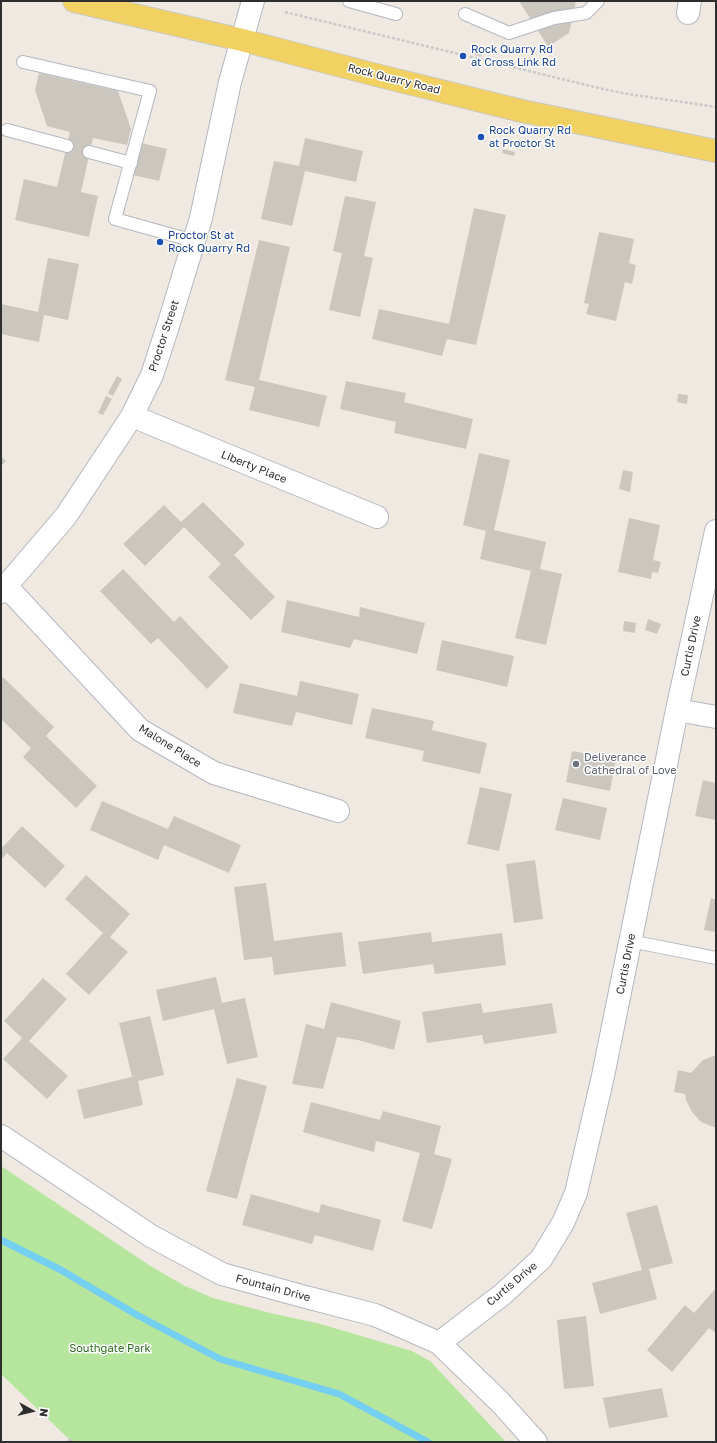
<!DOCTYPE html>
<html>
<head>
<meta charset="utf-8">
<style>
  body { margin:0 }
  #map { position:relative; width:717px; height:1443px; overflow:hidden; background:#efe9e1; font-family:"Golos Text",sans-serif }
  canvas { display:block }
  .frame { position:absolute; inset:0; border:2px solid #2e2e2e; pointer-events:none }
  .north { position:absolute; left:12px; top:1391px; width:40px; height:40px; -webkit-text-stroke:3px #fff; paint-order:stroke; rotate:98deg; font-size:11px; font-weight:700; line-height:16px; text-align:center; color:#2e2e2e }
  .north::after { content:''; display:block; margin:auto; width:14px; height:18px; background:#2e2e2e; clip-path:polygon(50% 0,100% 100%,50% 72%,0 100%) }
</style>
</head>
<body>
<div id="map">
<canvas width="717" height="1443"></canvas>
<div class="frame"></div>
<div class="north">N</div>
</div>
<script>
const context = document.querySelector('canvas').getContext('2d');
context.lineJoin = 'round';
function fillPath(path, color) {
  context.fillStyle = color;
  context.fill(path, 'evenodd');
}
function poly(rows) {
  const path = new Path2D();
  for (const r of rows) {
    path.moveTo(r[0], r[1]);
    for (let i = 2; i < r.length; i += 2) path.lineTo(r[i], r[i + 1]);
  }
  return path;
}
function strokePath(path, color, width, dash) {
  context.strokeStyle = color;
  context.lineWidth = width;
  context.lineCap = dash ? 'butt' : 'round';
  context.setLineDash(dash || []);
  context.stroke(path);
}
function drawText(font, color, halo, rows, align = 'center') {
  context.font = font + ' "Golos Text",sans-serif';
  context.lineWidth = 3;
  context.setLineDash([]);
  context.textBaseline = 'middle';
  context.strokeStyle = halo;
  context.fillStyle = color;
  for (const [text, x, y, turn = 0] of rows) {
    context.save();
    context.translate(x, y);
    context.rotate((+turn || 0) * Math.PI / 180);
    context.textAlign = isNaN(turn) ? turn : align;
    if (halo) context.strokeText(text, 0, 0);
    context.fillText(text, 0, 0);
    context.restore();
  }
}
fillPath(poly([
  [1,1166,152,1267,185,1286,213,1298,274,1314,317,1323,412,1351,430,1361,506,1442,72,1442,1,1374]
]), '#b6e59e');
strokePath(poly([
  [1,1240,61,1270,137,1315,220,1359,339,1394,428,1442]
]), '#75cff0', 7);
fillPath(poly([
  [519,1,576,1,569,33,549,46,547,45],
  [472,50,482,52,481,57,471,54],
  [39,73,118,91,131,129,127,145,93,138,81,192,98,196,89,237,15,220,24,179,57,187,70,132,47,126,35,90],
  [305,138,363,151,356,182,305,171,292,226,261,219,274,161,299,166],
  [141,143,167,149,159,181,133,175],
  [503,149,515,152,514,156,502,153],
  [345,196,376,202,364,256,373,258,360,317,329,310,342,253,333,251],
  [474,208,506,215,476,345,447,339,442,356,372,339,379,309,449,324],
  [599,232,634,239,629,263,636,265,632,284,625,282,616,321,586,314,589,304,584,303],
  [259,240,290,247,259,380,327,396,319,427,249,410,255,387,225,380],
  [48,258,79,264,68,320,44,315,39,342,1,334,1,304,38,312],
  [117,376,122,379,113,396,108,393],
  [346,381,406,393,404,402,473,419,466,449,394,433,396,422,340,409],
  [678,394,688,395,687,404,677,402],
  [106,396,112,399,103,415,98,413],
  [479,453,510,460,494,530,546,542,540,569,562,574,546,645,515,638,531,571,480,559,486,531,463,525],
  [1,456,6,461,1,466],
  [623,470,633,472,630,492,619,489],
  [203,502,245,544,234,555,275,597,251,620,208,577,221,564,184,527,145,566,123,544,164,505,181,522],
  [629,518,660,525,653,560,661,562,658,573,652,572,651,579,618,572],
  [123,569,174,622,180,616,229,667,207,689,158,638,151,644,100,591],
  [287,600,359,617,360,607,425,623,417,654,354,639,350,648,281,632],
  [648,619,661,624,657,634,645,630],
  [624,621,636,623,635,633,623,631],
  [442,640,514,656,507,687,436,670],
  [3,677,54,727,46,736,97,786,76,808,23,757,31,748,1,719,1,680],
  [300,681,359,694,352,725,296,712,292,726,233,713,240,683,297,696],
  [372,708,434,721,432,730,487,743,480,774,422,761,424,751,365,738],
  [572,751,616,759,610,791,566,782],
  [703,780,716,783,716,820,695,816],
  [480,787,512,794,499,851,467,844],
  [563,798,607,808,600,840,555,830],
  [102,801,168,829,174,816,241,845,229,873,164,845,158,860,90,830],
  [22,826,65,866,45,888,7,853,1,860,1,845,3,847],
  [535,860,543,919,514,923,506,864],
  [86,875,130,914,110,937,128,952,89,995,66,974,103,933,65,899],
  [266,883,274,941,342,932,346,966,274,975,272,957,244,960,234,887],
  [711,898,716,900,716,932,704,930],
  [431,932,432,942,502,933,506,965,435,974,433,964,363,974,358,942],
  [216,977,222,1003,245,998,258,1057,227,1064,214,1009,163,1021,156,990],
  [43,978,67,999,29,1041,68,1076,47,1099,3,1059,22,1038,4,1021],
  [331,1002,401,1021,394,1050,358,1040,337,1037,323,1089,292,1084,306,1024,324,1029],
  [481,1003,483,1013,552,1003,557,1033,484,1044,482,1035,427,1043,422,1012],
  [150,1016,164,1075,138,1081,143,1105,84,1119,77,1090,132,1077,119,1023],
  [716,1055,716,1128,701,1122,692,1112,686,1100,685,1094,674,1092,678,1070,691,1073,703,1060],
  [237,1078,267,1086,237,1199,206,1191],
  [311,1102,380,1120,383,1111,441,1126,434,1154,452,1159,432,1229,402,1221,420,1153,376,1141,374,1152,303,1132],
  [251,1194,319,1213,321,1204,381,1220,373,1251,315,1235,312,1244,242,1225],
  [657,1205,673,1263,649,1269,657,1299,600,1314,592,1283,642,1270,626,1213],
  [716,1288,716,1333,709,1328,672,1372,647,1350,685,1305,694,1313],
  [586,1316,594,1386,564,1389,557,1320],
  [662,1388,668,1417,609,1428,603,1398],
  [70,1438,74,1442,66,1442]
]), '#cbc7bf');
const lane = poly([
  [349,1,396,14],
  [465,14,509,33,554,18,586,13,598,1],
  [23,62,150,91,115,219,194,241],
  [7,130,67,146],
  [89,152,131,163],
  [630,941,716,958]
]);
const street = poly([
  [688,13,690,1],
  [132,416,377,517],
  [6,586,140,730,214,773,338,811],
  [1,592,66,516,132,416,152,375,168,326,201,218,230,82,242,40],
  [677,710,716,717],
  [1,1136,151,1236,222,1274,298,1295,375,1315,439,1343,500,1402,536,1442],
  [439,1343,503,1294,541,1259,563,1223,576,1193,603,1076,677,710,716,531]
]);
const secondary = poly([
  [242,40,253,1]
]);
const primary = poly([
  [74,1,242,40,376,75,522,111,716,151]
]);
strokePath(lane, '#b4b7c1', 14);
strokePath(street, '#b4b7c1', 24);
strokePath(secondary, '#b4b7c1', 24);
strokePath(primary, '#c9c9c9', 24);
strokePath(poly([
  [285,12,599,88,622,93,716,107]
]), '#c9c9c9', 2.5, [3, 2]);
strokePath(lane, '#fff', 12);
strokePath(street, '#fff', 22);
strokePath(secondary, '#fff', 22);
strokePath(primary, '#f2d163', 22);
for (const [x, y, r, color] of [
  [463,56,4,"#1a4fb4"],
  [481,137,4,"#1a4fb4"],
  [160,242,4,"#1a4fb4"],
  [576,764,4,"#6b7280"]
]) {
  const dot = new Path2D();
  dot.arc(x, y, r, 0, 2 * Math.PI);
  context.fillStyle = color;
  context.fill(dot);
  strokePath(dot, '#fff', 1.5);
}
drawText('11px', '#164399', '#fff', [
  ["Rock Quarry Rd",471,50],
  ["at Cross Link Rd",471,63],
  ["Rock Quarry Rd",489,131],
  ["at Proctor St",489,144],
  ["Proctor St at",168,236],
  ["Rock Quarry Rd",168,249]
], 'left');
drawText('11px', '#2e2e2e', '#fff', [
  ["Rock Quarry Road",394,79,14],
  ["Proctor Street",164,336,-72],
  ["Liberty Place",254,467,22],
  ["Curtis Drive",691,646,-78],
  ["Malone Place",170,746,32],
  ["Curtis Drive",626,964,-79],
  ["Curtis Drive",512,1284,-40],
  ["Fountain Drive",273,1288,15]
]);
drawText('11px', '#5b616d', '#fff', [
  ["Deliverance",584,758],
  ["Cathedral of Love",584,771]
], 'left');
drawText('11px', '#2c6e1b', '#fff', [
  ["Southgate Park",110,1349]
]);
</script>
</body>
</html>
